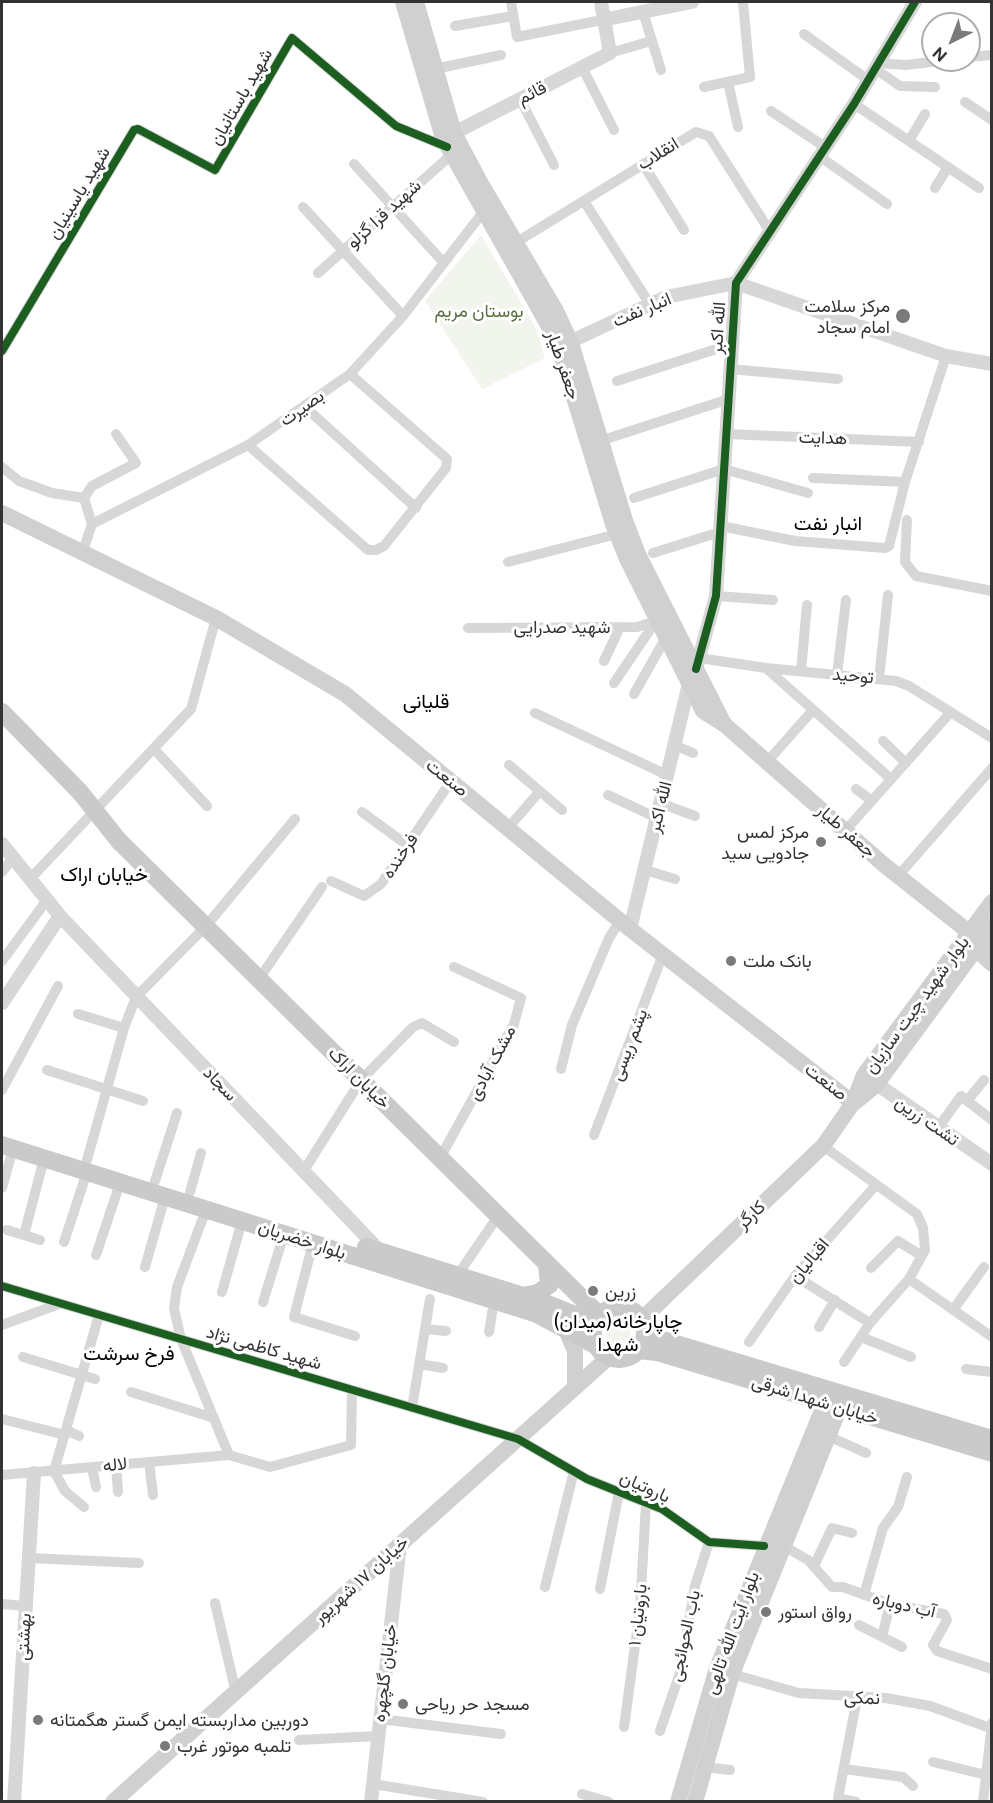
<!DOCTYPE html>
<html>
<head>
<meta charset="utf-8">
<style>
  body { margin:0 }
  #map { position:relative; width:993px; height:1803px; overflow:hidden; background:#fff; font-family:"Public Sans",sans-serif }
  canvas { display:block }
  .frame { position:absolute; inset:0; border:3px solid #333; pointer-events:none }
  .north { position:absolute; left:921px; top:12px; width:60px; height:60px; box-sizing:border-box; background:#fff; border:2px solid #adadad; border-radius:50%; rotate:222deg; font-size:16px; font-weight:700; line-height:24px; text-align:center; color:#333 }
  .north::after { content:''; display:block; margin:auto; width:21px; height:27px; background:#7a7a7a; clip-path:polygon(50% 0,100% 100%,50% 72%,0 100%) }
</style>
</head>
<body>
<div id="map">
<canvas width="993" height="1803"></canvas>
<div class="frame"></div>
<div class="north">N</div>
</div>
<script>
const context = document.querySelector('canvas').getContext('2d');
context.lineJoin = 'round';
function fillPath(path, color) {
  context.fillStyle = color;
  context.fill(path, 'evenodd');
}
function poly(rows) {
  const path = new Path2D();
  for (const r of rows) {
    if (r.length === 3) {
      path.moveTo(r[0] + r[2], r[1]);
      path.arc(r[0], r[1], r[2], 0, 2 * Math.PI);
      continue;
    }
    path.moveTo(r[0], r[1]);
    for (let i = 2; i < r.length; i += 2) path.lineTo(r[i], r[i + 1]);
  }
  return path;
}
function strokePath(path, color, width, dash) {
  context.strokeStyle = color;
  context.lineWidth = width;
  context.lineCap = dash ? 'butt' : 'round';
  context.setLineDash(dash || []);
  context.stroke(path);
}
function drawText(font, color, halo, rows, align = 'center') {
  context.font = font + ' "Public Sans",Vazirmatn,sans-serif';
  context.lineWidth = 6;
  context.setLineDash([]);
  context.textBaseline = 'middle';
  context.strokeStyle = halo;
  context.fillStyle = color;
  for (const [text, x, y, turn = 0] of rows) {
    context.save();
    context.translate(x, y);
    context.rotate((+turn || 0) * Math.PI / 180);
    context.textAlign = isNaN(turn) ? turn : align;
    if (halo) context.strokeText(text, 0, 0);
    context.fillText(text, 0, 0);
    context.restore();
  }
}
fillPath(poly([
  [481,235,537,330,545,358,482,389,425,301],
  [618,1333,12]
]), '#f1f5ed');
strokePath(poly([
  [511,2,517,37,607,19],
  [643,12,661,70],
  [455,26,513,16],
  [804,34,868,80],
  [610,53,651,41],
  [969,57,992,55],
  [878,63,906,65,947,60],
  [582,67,614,130],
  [874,68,900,86,935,87],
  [435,69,501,55],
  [728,82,738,127],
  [704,87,750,77,743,2],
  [520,99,554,165],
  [965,102,992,120],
  [854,104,979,188],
  [771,111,825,147],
  [909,141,925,114],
  [819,156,887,204],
  [354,164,444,263],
  [643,164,684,230],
  [935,188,948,167],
  [584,201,649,303],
  [303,207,403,316],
  [515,243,696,132,709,136,769,230],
  [318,273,450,156],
  [2,351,134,130,138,129,215,170,292,38,396,126,447,147],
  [731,369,838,379],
  [617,381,732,344],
  [305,407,416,508],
  [727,434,919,442],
  [600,441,729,399],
  [248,445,368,550,376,550,384,546,446,468,447,459,350,374],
  [2,467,19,481,52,493,84,498,92,524],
  [813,478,905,482],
  [84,498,92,486,136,463,116,434],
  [634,498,724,469,808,493],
  [907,520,905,562,916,576,992,591],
  [721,526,795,541,885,548,889,546,905,482,946,356],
  [83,551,92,524,248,445,350,374,403,316,483,212],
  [653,553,720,532],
  [508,562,617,534],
  [716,596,773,600],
  [468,628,637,627,656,621],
  [699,658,766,668,896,681,909,686,992,738],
  [604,661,620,627],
  [766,668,891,779],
  [801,671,807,605],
  [837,675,846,600],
  [879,679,888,595],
  [614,683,656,621],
  [634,694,665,639],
  [535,713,667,775],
  [883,741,906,763],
  [674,745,693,753],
  [154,749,207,806],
  [767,762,813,710],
  [509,765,562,810],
  [856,789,872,801],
  [608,795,657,818],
  [660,803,695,816],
  [362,812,407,845],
  [508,828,540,791],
  [845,831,950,713],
  [645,870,675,879],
  [2,872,12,859],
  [899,875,992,768],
  [30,879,191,709,216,618],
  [331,881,364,896,381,884,451,781],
  [2,961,47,900],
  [259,979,322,887],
  [78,1014,124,1028],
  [561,1069,572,1025,609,938,620,921],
  [47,1070,143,1101],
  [2,1090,58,986],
  [967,1101,984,1080],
  [938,1128,961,1096,992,1120],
  [594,1135,663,954],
  [823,1146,917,1214,923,1228,925,1250,909,1279,870,1323,844,1362],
  [440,1158,514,1024,521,998,454,967],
  [87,1160,124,1028,136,997,206,926,295,819],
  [303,1172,361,1080,413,1027,422,1023,454,1042],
  [155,1181,177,1113],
  [2,1188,13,1149],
  [190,1192,201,1153],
  [206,1210,177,1287,174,1309,181,1339,229,1455],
  [7,1230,40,1240],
  [24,1235,44,1159],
  [64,1242,87,1172],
  [313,1243,294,1317,355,1336],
  [96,1255,120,1183],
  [145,1267,165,1197],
  [871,1268,898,1241,922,1256],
  [457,1276,498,1216],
  [795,1276,870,1323],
  [909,1279,992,1337],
  [2,1286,518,1439,587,1479,662,1509,709,1542,764,1546],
  [222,1292,242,1221],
  [263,1302,284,1234],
  [953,1310,984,1267],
  [2,1325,59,1304],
  [819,1327,835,1300],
  [425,1329,446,1331],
  [489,1332,494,1301],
  [861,1337,911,1357],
  [749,1342,795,1276,876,1185],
  [23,1357,95,1379],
  [419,1364,443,1368],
  [966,1369,992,1372],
  [131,1392,214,1418],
  [412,1408,430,1299],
  [2,1419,65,1435],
  [66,1430,79,1436],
  [828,1436,866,1453],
  [149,1462,153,1495],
  [116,1465,118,1492],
  [92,1467,96,1487],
  [2,1475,229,1455,270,1467,351,1445,352,1390],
  [84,1507,65,1491,54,1471,99,1315],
  [782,1545,808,1560,832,1587,843,1587,890,1604,944,1614,947,1620,933,1645,937,1651,992,1669],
  [29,1558,139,1563],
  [814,1566,832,1528,852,1533],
  [545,1587,574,1471],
  [600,1589,619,1492],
  [864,1595,883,1528,898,1507,907,1477],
  [215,1603,236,1693],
  [2,1604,25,1606],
  [859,1625,902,1647],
  [882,1637,890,1604],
  [732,1674,799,1693,886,1698,930,1706,990,1728],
  [380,1719,501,1734],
  [624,1727,640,1609,646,1503],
  [660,1731,680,1673,695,1586,709,1542],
  [299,1740,378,1736],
  [933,1762,986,1775],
  [705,1767,730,1770],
  [844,1769,903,1777,913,1786],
  [373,1784,483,1802],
  [582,1794,609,1802],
  [856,1802,838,1798,857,1698],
  [983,1802,992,1723]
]), '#d7d7d7', 10);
strokePath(poly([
  [607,19,692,2],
  [454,133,610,53,601,2],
  [563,345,666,297,736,283,946,356,992,364],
  [696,669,716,596,736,283,854,104,915,2],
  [2,844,60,916,380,1251],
  [630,929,689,684],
  [2,1003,60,916],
  [868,1078,992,1164],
  [14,1802,34,1473],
  [371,1802,400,1545]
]), '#d7d7d7', 14);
strokePath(poly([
  [403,2,443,138,556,339,613,524,627,559,703,711,725,725,883,864,970,933,985,936,992,943],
  [416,2,454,133,480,182,555,309,571,343,625,520,638,554,724,724],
  [2,513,216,618,345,694,630,929,853,1103],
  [972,940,976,949,992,964],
  [854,1103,876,1085,992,927],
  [641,1320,823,1146,853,1103,864,1075,992,902],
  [566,1330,575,1351,575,1387],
  [113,1802,609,1357],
  [678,1802,717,1668,825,1403],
  [695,1802,732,1674,840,1407]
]), '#d0d0d0', 16);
strokePath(poly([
  [2,712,80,792,119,841,600,1316],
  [2,1145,537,1314,597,1346],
  [366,1247,543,1302,595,1323],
  [523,1296,538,1293,549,1285,547,1264],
  [619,1333,26],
  [644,1328,660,1339,992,1439],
  [638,1350,657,1352,992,1453]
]), '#cacaca', 18);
strokePath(poly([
  [2,351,134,130,138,129,215,170,292,38,396,126,447,147],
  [696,669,716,596,736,283,854,104,915,2],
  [2,1286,518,1439,587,1479,662,1509,709,1542,764,1546]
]), '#1b5e20', 8);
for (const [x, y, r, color] of [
  [903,316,8,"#7a7a7a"],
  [821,842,6,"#7a7a7a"],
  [731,961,6,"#7a7a7a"],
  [593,1291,6,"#7a7a7a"],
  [766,1612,6,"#7a7a7a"],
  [403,1704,6,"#7a7a7a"],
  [38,1720,6,"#7a7a7a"],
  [165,1746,6,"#7a7a7a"]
]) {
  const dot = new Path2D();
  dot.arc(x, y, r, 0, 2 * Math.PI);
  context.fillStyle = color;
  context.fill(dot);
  strokePath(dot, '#fff', 2);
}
drawText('18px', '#333', '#fff', [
  ["قائم",532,93,-27],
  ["شهید باستانیان",241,97,-60],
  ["انقلاب",658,154,-32],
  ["شهید یاسینیان",79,193,-59],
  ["شهید قرا گزلو",384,214,-42],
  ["انبار نفت",642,310,-23],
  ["الله اکبر",718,328,-86],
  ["جعفر طیار",563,365,71],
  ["بصیرت",302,408,-35],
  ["هدایت",823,438,2],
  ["شهید صدرایی",562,627],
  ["توحید",853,676,5],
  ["صنعت",447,778,39],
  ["الله اکبر",660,807,-76],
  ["جعفر طیار",846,831,41],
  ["فرخنده",400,856,-56],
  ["بلوار شهید چیت سازیان",917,1005,-54],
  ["پشم ریسی",629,1045,-69],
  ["مشک آبادی",492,1063,-62],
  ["خیابان اراک",359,1078,45],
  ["صنعت",826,1082,38],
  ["سجاد",220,1084,46],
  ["تشت زرین",927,1121,35],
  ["کارگر",751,1215,-44],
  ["بلوار خضریان",302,1240,18],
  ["اقبالیان",809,1261,-50],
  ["شهید کاظمی نژاد",264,1348,16],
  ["خیابان شهدا شرقی",815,1400,17],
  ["لاله",115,1465,-5],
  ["باروتیان",645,1487,24],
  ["خیابان ۱۷ شهریور",361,1580,-42],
  ["آب دوباره",904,1605,13],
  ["۱ باروتیان",638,1615,-84],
  ["بلوار آیت الله تالهی",732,1633,-70],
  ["باب الحوائجی",685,1636,-78],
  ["بهشتی",24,1637,-87],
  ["خیابان گلچهره",385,1673,-83],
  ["نمکی",862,1698,2]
]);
drawText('18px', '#333', '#fff', [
  ["مرکز سلامت",890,306,"right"],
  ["امام سجاد",890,327,"right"],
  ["مرکز لمس",809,832,"right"],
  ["جادویی سید",809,853,"right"],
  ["بانک ملت",743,961],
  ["زرین",605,1291],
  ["رواق استور",778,1612],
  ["مسجد حر ریاحی",415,1704],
  ["دوربین مداربسته ایمن گستر هگمتانه",50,1720],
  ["تلمبه موتور غرب",177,1746]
], 'left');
drawText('18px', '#56703f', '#fff', [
  ["بوستان مریم",479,311]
]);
drawText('20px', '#000', '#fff', [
  ["انبار نفت",828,524],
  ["قلیانی",426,702],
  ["خیابان اراک",104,875],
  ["(چاپارخانه(میدان",618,1322],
  ["شهدا",618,1345],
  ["فرخ سرشت",129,1354]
]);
</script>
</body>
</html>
